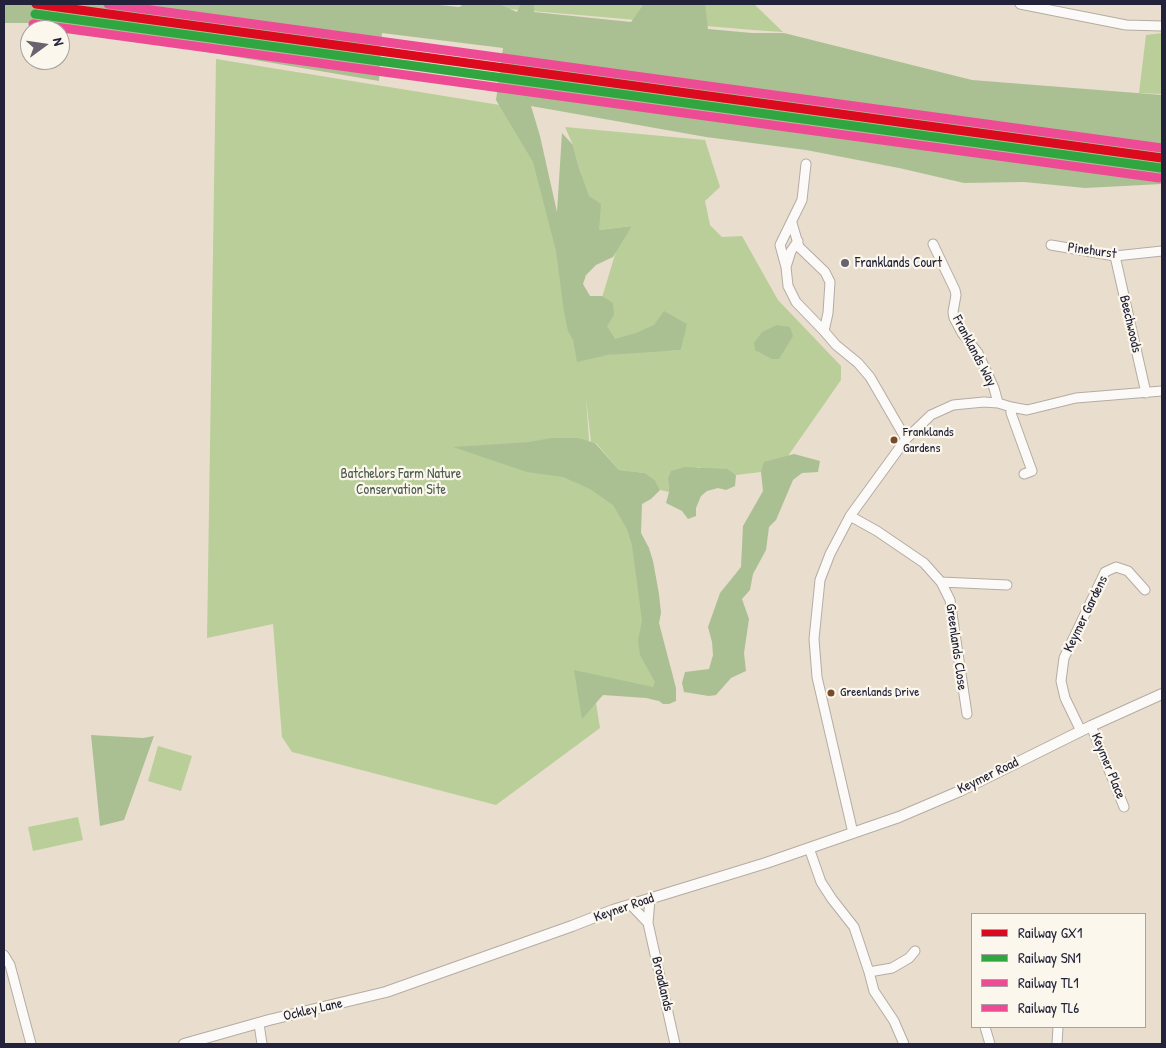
<!DOCTYPE html>
<html>
<head>
<meta charset="utf-8">
<style>
  body { margin:0 }
  #map { position:relative; width:1166px; height:1048px; overflow:hidden; background:#e9ddcd; font-family:"Patrick Hand",sans-serif }
  canvas { display:block }
  .frame { position:absolute; inset:0; border:5px solid #22223b; pointer-events:none }
  .legend { position:absolute; left:971px; top:913px; width:175px; height:115px; box-sizing:border-box; background:#fbf7ec; border:1px solid #a4a2a5; margin:0; padding:6px 9px; list-style:none; font-size:15px; color:#22223b }
  .legend li { display:flex; align-items:center; gap:10px; height:25px }
  .legend b { width:25px; border:1px solid #a4a2a5 }
  .north { position:absolute; left:20px; top:20px; width:50px; height:50px; box-sizing:border-box; background:#fbf7ec; border:1px solid #a4a2a5; border-radius:50%; rotate:76deg; font-size:14px; font-weight:700; line-height:20px; text-align:center; color:#22223b }
  .north::after { content:''; display:block; margin:auto; width:18px; height:22px; background:#68636e; clip-path:polygon(50% 0,100% 100%,50% 72%,0 100%) }
</style>
</head>
<body>
<div id="map">
<canvas width="1166" height="1048"></canvas>
<div class="frame"></div>
<ul class="legend">
<li><b style="height:6px;background:#dc0a1e"></b>Railway GX1</li>
<li><b style="height:6px;background:#31a640"></b>Railway SN1</li>
<li><b style="height:6px;background:#ee4b95"></b>Railway TL1</li>
<li><b style="height:6px;background:#ee4b95"></b>Railway TL6</li>
</ul>
<div class="north">N</div>
</div>
<script>
const context = document.querySelector('canvas').getContext('2d');
context.lineJoin = 'round';
function fillPath(path, color) {
  context.fillStyle = color;
  context.fill(path, 'evenodd');
}
function poly(rows) {
  const path = new Path2D();
  for (const r of rows) {
    path.moveTo(r[0], r[1]);
    for (let i = 2; i < r.length; i += 2) path.lineTo(r[i], r[i + 1]);
  }
  return path;
}
function strokePath(path, color, width, dash) {
  context.strokeStyle = color;
  context.lineWidth = width;
  context.lineCap = dash ? 'butt' : 'round';
  context.setLineDash(dash || []);
  context.stroke(path);
}
function drawText(font, color, halo, rows, align = 'center') {
  context.font = font + ' "Patrick Hand",sans-serif';
  context.lineWidth = 4.5;
  context.setLineDash([]);
  context.textBaseline = 'middle';
  context.strokeStyle = halo;
  context.fillStyle = color;
  for (const [text, x, y, turn = 0] of rows) {
    context.save();
    context.translate(x, y);
    context.rotate((+turn || 0) * Math.PI / 180);
    context.textAlign = isNaN(turn) ? turn : align;
    if (halo) context.strokeText(text, 0, 0);
    context.fillText(text, 0, 0);
    context.restore();
  }
}
fillPath(poly([
  [451,4,754,4,783,32,753,30],
  [1162,33,1162,94,1139,93,1146,35],
  [216,59,506,106,538,160,584,357,617,248,632,226,599,230,578,165,573,145,565,127,705,140,720,187,705,201,710,225,722,237,742,236,778,300,841,366,841,380,788,456,761,472,736,475,728,469,709,470,698,467,668,479,669,492,660,490,655,480,645,473,619,470,596,443,591,442,586,398,592,481,634,510,664,694,594,690,600,728,496,805,292,752,282,737,273,624,207,638],
  [684,336,681,350,632,352,592,357],
  [158,746,192,756,181,791,148,781],
  [78,817,83,840,33,851,28,827]
]), '#bace9a');
fillPath(poly([
  [4,4,429,4,459,7,464,4,499,4,517,12,521,4,534,4,534,12,631,22,644,4,678,4,682,5,685,4,705,4,708,29,752,33,784,33,972,80,1162,95,1162,184,1085,188,1024,182,964,183,899,168,806,150,706,137,531,106,540,136,557,212,562,133,573,145,578,165,589,196,601,204,599,230,632,226,613,257,596,265,586,275,583,284,590,296,602,296,613,303,614,315,607,326,615,339,636,333,654,325,664,311,687,324,681,350,608,355,577,362,573,340,568,331,564,312,556,251,533,162,496,100,503,48,382,33,379,81,36,23,4,23],
  [777,325,790,327,793,336,779,359,772,359,755,350,754,343,762,332],
  [552,438,578,438,595,443,619,470,645,473,655,480,660,490,651,499,642,504,641,533,649,548,653,561,659,594,661,613,659,623,676,688,676,701,669,704,663,704,659,701,646,698,603,695,582,719,574,670,653,687,655,682,640,655,638,640,642,621,632,545,627,529,613,505,590,489,563,477,527,472,453,447,529,442],
  [794,454,820,461,818,472,802,473,793,480,776,520,769,527,766,550,753,574,750,590,742,599,749,619,744,653,746,671,731,678,716,695,709,696,684,692,682,683,685,672,709,669,713,655,712,642,708,627,720,593,741,567,743,526,763,491,761,472,764,462],
  [685,467,728,469,736,475,735,486,726,490,718,488,707,491,701,496,696,508,696,516,688,519,682,511,666,503,669,492,668,479,671,471],
  [91,735,143,738,154,736,124,820,100,826]
]), '#aac093');
const minor = poly([
  [1020,4,1126,25,1162,26],
  [806,164,802,200,780,245,786,267,788,286,796,302,824,331],
  [792,223,799,247,825,272,830,282,828,313,824,331,836,345,858,363,870,377,906,439],
  [933,244,955,290,956,295,953,312,954,318,962,333,978,353,994,388,998,403],
  [1051,245,1115,256,1162,251],
  [1115,256,1146,393],
  [786,267,791,251,798,241],
  [1011,407,1011,413,1032,471,1024,474],
  [850,516,877,531,924,563,941,582,950,600,967,714],
  [941,582,1007,585],
  [1091,726,1124,807],
  [1081,731,1065,698,1061,681,1064,658,1105,572,1116,567,1128,571,1145,590],
  [853,833,817,677,814,639,820,580,830,554,850,516,906,439,931,415,953,405,984,402,998,403,1011,407,1027,410,1076,398,1162,391],
  [809,848,821,882,832,899,854,927,869,972,874,991,894,1021,904,1044],
  [650,899,648,923,675,1044],
  [631,905,648,923],
  [4,955,10,965,31,1044],
  [869,972,892,968,909,958,915,951],
  [259,1024,262,1044],
  [985,1027,990,1044],
  [1057,1044,1058,1027]
]);
const tertiary = poly([
  [184,1044,269,1020,386,992,572,926,613,910,766,863,899,817,960,791,1091,726,1162,694]
]);
strokePath(minor, '#b3aca4', 11);
strokePath(tertiary, '#b3aca4', 12);
strokePath(minor, '#fcfaf8', 9);
strokePath(tertiary, '#fcfaf8', 10);
strokePath(poly([
  [36,4,1162,158]
]), '#dc0a1e', 9);
strokePath(poly([
  [35,14,1161,168]
]), '#31a640', 9);
strokePath(poly([
  [108,4,1162,148]
]), '#ee4b95', 9);
strokePath(poly([
  [33,24,1159,178]
]), '#ee4b95', 9);
for (const [x, y, r, color] of [
  [845,263,5,"#68636e"],
  [894,440,4.5,"#7a4b2a"],
  [831,693,4.5,"#7a4b2a"]
]) {
  const dot = new Path2D();
  dot.arc(x, y, r, 0, 2 * Math.PI);
  context.fillStyle = color;
  context.fill(dot);
  strokePath(dot, '#fbf7ec', 2);
}
drawText('13px', '#22223b', '#fbf7ec', [
  ["Franklands",903,433],
  ["Gardens",903,449],
  ["Greenlands Drive",840,693]
], 'left');
drawText('14px', '#22223b', '#fbf7ec', [
  ["Pinehurst",1092,251,8],
  ["Beechwoods",1130,324,77],
  ["Franklands Way",974,351,62],
  ["Keymer Gardens",1086,614,-64],
  ["Greenlands Close",956,647,82],
  ["Keymer Place",1108,766,68],
  ["Keymer Road",988,776,-26],
  ["Keyner Road",624,908,-19],
  ["Broadlands",662,984,77],
  ["Ockley Lane",313,1010,-13]
]);
drawText('14px', '#22223b', '#fbf7ec', [
  ["Franklands Court",855,263]
], 'left');
drawText('14px', '#4a5a4e', '#fbf7ec', [
  ["Batchelors Farm Nature",401,474],
  ["Conservation Site",401,490]
]);
</script>
</body>
</html>
